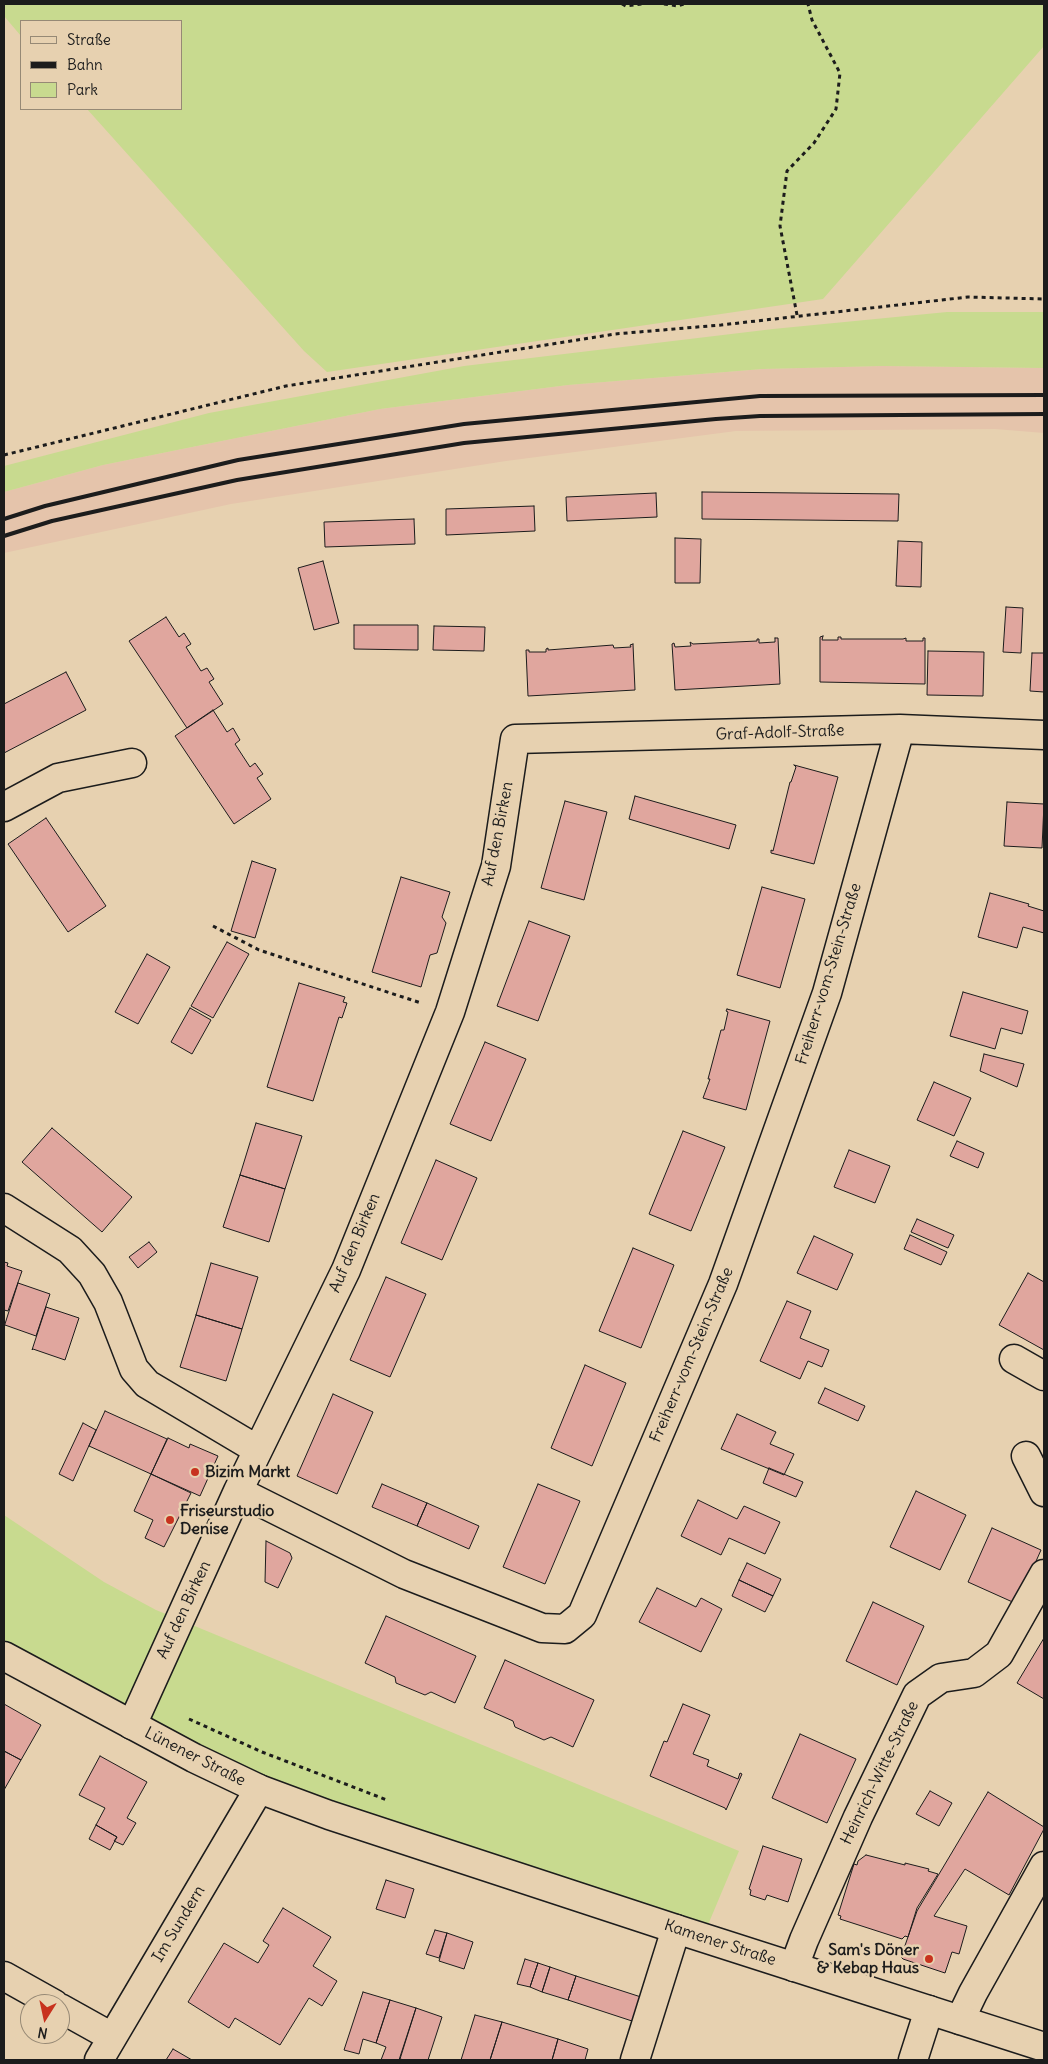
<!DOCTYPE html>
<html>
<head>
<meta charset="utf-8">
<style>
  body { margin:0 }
  #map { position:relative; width:1048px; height:2064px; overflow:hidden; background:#e7d1b0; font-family:Delius,sans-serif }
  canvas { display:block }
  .frame { position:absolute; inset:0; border:5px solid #1c1c1c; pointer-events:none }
  .legend { position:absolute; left:20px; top:20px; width:162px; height:90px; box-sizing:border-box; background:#e7d1b0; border:1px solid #968975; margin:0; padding:6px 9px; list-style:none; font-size:15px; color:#1c1c1c }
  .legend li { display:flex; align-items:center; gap:10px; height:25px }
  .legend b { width:25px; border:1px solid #968975 }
  .north { position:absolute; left:20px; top:1994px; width:50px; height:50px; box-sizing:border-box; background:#e7d1b0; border:1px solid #968975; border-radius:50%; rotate:190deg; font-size:14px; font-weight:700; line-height:20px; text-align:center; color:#1c1c1c }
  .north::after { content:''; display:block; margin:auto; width:18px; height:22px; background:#c8321e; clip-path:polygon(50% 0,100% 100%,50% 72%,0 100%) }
</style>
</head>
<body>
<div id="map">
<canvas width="1048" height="2064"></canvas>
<div class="frame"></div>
<ul class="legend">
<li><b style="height:6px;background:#e7d1b0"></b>Straße</li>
<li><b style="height:6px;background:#1c1c1c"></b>Bahn</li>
<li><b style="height:14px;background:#c8da8f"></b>Park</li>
</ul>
<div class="north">N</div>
</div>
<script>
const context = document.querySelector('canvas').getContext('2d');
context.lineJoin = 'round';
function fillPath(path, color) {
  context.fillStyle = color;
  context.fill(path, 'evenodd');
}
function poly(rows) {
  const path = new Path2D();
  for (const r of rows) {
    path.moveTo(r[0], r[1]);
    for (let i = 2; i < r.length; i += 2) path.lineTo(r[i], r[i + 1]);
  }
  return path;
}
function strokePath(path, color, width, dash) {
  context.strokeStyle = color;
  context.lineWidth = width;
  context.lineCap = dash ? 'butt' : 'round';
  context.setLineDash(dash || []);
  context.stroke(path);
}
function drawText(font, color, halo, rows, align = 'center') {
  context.font = font + ' Delius,sans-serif';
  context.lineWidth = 5;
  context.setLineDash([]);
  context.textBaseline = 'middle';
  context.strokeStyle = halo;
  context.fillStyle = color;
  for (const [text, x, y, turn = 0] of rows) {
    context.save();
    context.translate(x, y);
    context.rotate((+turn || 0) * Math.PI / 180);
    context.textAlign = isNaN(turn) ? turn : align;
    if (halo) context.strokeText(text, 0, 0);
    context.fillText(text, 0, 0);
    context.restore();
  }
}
fillPath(poly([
  [882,366,1044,368,1044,433,995,429,736,431,506,461,231,504,4,553,4,492,103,465,380,409,568,385,762,369]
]), '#e5c4ab');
fillPath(poly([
  [4,4,1044,4,1044,46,823,299,327,372,304,351,87,109,181,109,181,21,21,21,21,36,4,16],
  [947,312,1044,312,1044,368,882,366,762,369,568,385,380,409,103,465,4,492,4,466,209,413,464,366,773,329],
  [4,1515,104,1582,156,1610,739,1851,697,1951,292,1808,4,1662]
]), '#c8da8f');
const building = poly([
  [702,492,899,494,898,521,702,519,702,492],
  [656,493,657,517,567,521,566,497,656,493],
  [534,506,535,531,446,535,446,509,534,506],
  [414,519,415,544,325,547,324,522,414,519],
  [675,538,701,539,700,583,675,583,675,538],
  [898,541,922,542,921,587,896,586,898,541],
  [323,561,339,623,314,630,298,568,323,561],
  [1006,607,1023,608,1021,653,1003,652,1006,607],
  [166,617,179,637,184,633,191,644,186,647,201,671,207,668,214,679,209,682,223,704,187,728,129,641,166,617],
  [354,625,418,625,418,650,354,649,354,625],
  [434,626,485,627,484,651,433,650,434,626],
  [823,636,822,640,838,640,838,637,841,637,841,639,903,639,906,638,906,641,923,641,923,638,925,638,925,684,820,682,820,637,823,636],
  [775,638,778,638,780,684,675,690,672,644,674,643,675,647,691,646,690,642,693,644,757,641,757,639,759,639,759,643,775,642,775,638],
  [633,644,635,690,528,696,526,650,529,650,529,652,546,652,546,649,548,648,548,650,613,645,614,648,631,647,630,645,633,644],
  [928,651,984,652,983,696,927,695,928,651],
  [1032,653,1044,653,1044,692,1030,691,1032,653],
  [66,672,86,710,4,753,4,704,66,672],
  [213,710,227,732,233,728,240,740,235,744,250,767,255,763,263,774,257,778,271,799,234,824,175,736,213,710],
  [794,765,838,777,814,864,771,853,771,850,773,851,790,782,791,782,796,767,794,765],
  [635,796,736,825,729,849,629,819,635,796],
  [565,801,607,812,584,900,541,888,565,801],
  [1007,802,1044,804,1042,848,1004,846,1007,802],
  [46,818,106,906,68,932,8,844,46,818],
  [252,861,276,869,255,938,231,931,252,861],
  [401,877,450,892,442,917,446,923,437,953,430,955,421,987,372,972,401,877],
  [762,887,805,899,780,988,737,975,762,887],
  [990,893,1029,904,1028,906,1044,911,1044,933,1023,927,1017,948,978,937,990,893],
  [529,921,570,936,538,1021,497,1006,529,921],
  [227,942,249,954,213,1018,191,1006,227,942],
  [147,954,170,967,138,1024,115,1012,147,954],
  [299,983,345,997,343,1002,347,1003,342,1018,339,1017,313,1101,267,1087,299,983],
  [963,992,1028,1011,1022,1034,1001,1028,995,1049,950,1036,963,992],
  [190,1008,211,1020,192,1054,171,1042,190,1008],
  [727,1009,770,1021,746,1110,703,1098,710,1079,708,1079,721,1030,724,1030,728,1012,726,1011,727,1009],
  [485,1042,526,1059,491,1141,450,1124,485,1042],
  [984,1054,1024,1064,1017,1087,980,1071,984,1054],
  [934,1082,971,1098,954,1136,917,1120,934,1082],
  [256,1123,302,1136,285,1189,240,1175,256,1123],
  [52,1128,132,1197,102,1232,22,1162,52,1128],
  [683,1131,725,1147,691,1231,649,1214,683,1131],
  [957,1141,984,1153,978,1168,950,1156,957,1141],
  [849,1150,890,1166,875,1203,834,1187,849,1150],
  [436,1160,477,1178,442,1260,401,1243,436,1160],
  [240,1175,285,1189,269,1242,223,1227,240,1175],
  [917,1219,954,1235,948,1248,911,1232,917,1219],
  [910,1235,947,1252,941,1265,904,1249,910,1235],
  [814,1236,853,1254,837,1290,797,1273,814,1236],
  [149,1242,157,1252,138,1268,129,1257,149,1242],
  [633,1248,674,1265,641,1348,599,1331,633,1248],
  [4,1262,8,1263,7,1266,22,1271,8,1311,4,1310,4,1262],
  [211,1263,258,1277,242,1329,196,1315,211,1263],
  [1028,1273,1044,1282,1044,1350,999,1325,1028,1273],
  [386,1277,426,1294,390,1377,350,1360,386,1277],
  [18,1283,50,1294,36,1336,5,1325,4,1327,18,1283],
  [787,1301,811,1311,800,1338,829,1350,822,1367,808,1361,800,1379,760,1361,787,1301],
  [46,1307,79,1318,65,1360,33,1349,32,1350,46,1307],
  [196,1315,242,1329,226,1381,180,1367,196,1315],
  [585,1365,626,1383,592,1466,551,1448,585,1365],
  [825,1388,865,1406,858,1421,818,1403,825,1388],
  [333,1394,373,1412,337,1494,297,1476,333,1394],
  [105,1411,167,1439,151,1474,89,1446,105,1411],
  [737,1414,776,1432,770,1444,794,1454,784,1475,721,1449,737,1414],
  [83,1423,96,1430,73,1481,59,1474,83,1423],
  [168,1438,189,1448,190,1444,218,1456,200,1496,151,1474,168,1438],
  [769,1468,803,1482,796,1497,763,1483,769,1468],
  [151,1474,191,1493,164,1547,145,1538,153,1520,134,1511,151,1474],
  [382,1484,427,1503,417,1526,372,1507,382,1484],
  [538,1484,580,1501,545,1584,503,1567,538,1484],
  [916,1491,966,1515,940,1570,890,1547,916,1491],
  [698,1500,737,1519,744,1506,780,1522,765,1554,729,1538,721,1555,681,1536,698,1500],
  [427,1503,479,1526,469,1549,417,1526,427,1503],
  [992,1528,1041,1550,1017,1604,968,1582,992,1528],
  [266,1541,290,1553,292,1558,278,1588,265,1582,266,1541],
  [747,1563,781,1579,773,1596,739,1580,747,1563],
  [739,1580,773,1596,765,1612,732,1596,739,1580],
  [657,1588,696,1607,701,1598,722,1609,701,1652,639,1622,657,1588],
  [873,1602,924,1626,897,1685,846,1661,873,1602],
  [386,1616,476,1656,455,1703,431,1692,425,1695,396,1683,395,1677,365,1663,386,1616],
  [1044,1638,1044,1699,1017,1683,1044,1638],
  [505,1660,594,1700,573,1747,551,1737,544,1740,515,1727,513,1721,484,1708,505,1660],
  [4,1704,41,1725,21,1760,4,1751,4,1704],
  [683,1704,710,1715,693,1754,709,1760,707,1766,738,1779,740,1773,742,1774,726,1810,725,1808,650,1776,664,1741,667,1742,683,1704],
  [800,1734,856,1759,827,1823,772,1798,800,1734],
  [4,1751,21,1760,4,1790,4,1751],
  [100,1756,147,1782,127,1818,136,1823,123,1845,114,1841,117,1837,96,1825,105,1808,79,1795,100,1756],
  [930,1791,952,1803,939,1826,916,1814,930,1791],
  [988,1792,1044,1827,1044,1829,1009,1895,965,1869,934,1916,967,1926,959,1954,952,1952,945,1973,903,1959,901,1957,917,1911,988,1792],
  [96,1825,117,1837,110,1850,89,1839,96,1825],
  [763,1846,802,1859,788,1902,767,1895,765,1900,750,1895,751,1890,749,1889,763,1846],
  [866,1855,905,1865,905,1863,929,1869,928,1871,938,1874,917,1908,908,1937,905,1936,902,1939,840,1919,841,1916,838,1915,854,1864,857,1865,858,1861,866,1855],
  [386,1880,414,1889,405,1918,376,1909,386,1880],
  [283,1908,331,1937,313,1966,337,1981,322,2006,309,1998,280,2045,235,2018,229,2028,188,2002,224,1943,258,1963,269,1945,263,1941,283,1908],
  [435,1930,447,1933,439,1958,426,1954,435,1930],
  [447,1933,473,1942,464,1969,439,1961,447,1933],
  [525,1959,538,1963,530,1987,517,1984,525,1959],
  [538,1963,550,1967,542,1992,530,1987,538,1963],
  [550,1967,576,1976,568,2000,542,1992,550,1967],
  [576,1976,641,1997,632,2021,568,2000,576,1976],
  [363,1992,390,2000,376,2043,363,2039,359,2054,344,2050,363,1992],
  [390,2000,416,2008,399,2060,381,2060,386,2047,376,2043,390,2000],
  [416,2008,442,2017,428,2060,404,2060,400,2059,416,2008],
  [475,2015,502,2022,490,2060,461,2060,475,2015],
  [502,2022,558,2039,552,2060,490,2060,502,2022],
  [558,2039,588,2049,585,2060,552,2060,558,2039],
  [173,2049,192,2060,166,2060,173,2049]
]);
fillPath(building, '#e0a69e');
strokePath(building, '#1c1c1c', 1);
const minor = poly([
  [4,807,58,778,132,763],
  [4,1208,70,1250,92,1274,108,1302,134,1369,147,1384,258,1450],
  [1014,1359,1044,1376],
  [1026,1456,1044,1492],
  [238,1491,404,1574,542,1628,565,1629,582,1615,723,1284,827,993,900,729],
  [132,1725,238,1491,346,1270,450,1012,496,866,515,739,900,729,1044,735],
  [794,1967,804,1940,858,1817,917,1695,941,1678,974,1673,999,1654,1044,1574],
  [4,1976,54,2004],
  [60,2008,112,2037],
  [960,2020,973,1993,1044,1866],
  [99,2060,259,1789],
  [635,2060,676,1929],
  [913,2060,929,2010]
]);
const major = poly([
  [4,1656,194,1758,259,1789,329,1815,676,1929,1044,2047]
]);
strokePath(minor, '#1c1c1c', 31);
strokePath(major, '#1c1c1c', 31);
strokePath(poly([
  [622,4,626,6,642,4],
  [664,4,678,6,684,4],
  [797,315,780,226,787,171,814,143,836,109,840,73,812,20,808,4],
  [4,455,286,386,615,334,721,325,968,297,1044,299],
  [213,926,259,950,421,1003],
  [189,1719,262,1752,387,1800]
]), '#1c1c1c', 3, [4, 4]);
strokePath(minor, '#e7d1b0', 28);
strokePath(major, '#e7d1b0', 28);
strokePath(poly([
  [4,519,45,506,238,460,464,424,760,396,1044,395],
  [4,536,52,521,237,480,464,443,716,419,760,416,1044,414]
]), '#1c1c1c', 4);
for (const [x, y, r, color] of [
  [195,1472,5,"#c8321e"],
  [170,1520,5,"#c8321e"],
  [929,1959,5,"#c8321e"]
]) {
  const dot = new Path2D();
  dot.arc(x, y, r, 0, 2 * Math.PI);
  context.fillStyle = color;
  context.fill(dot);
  strokePath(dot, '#e7d1b0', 2);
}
drawText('16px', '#1c1c1c', '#e7d1b0', [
  ["Graf-Adolf-Straße",780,733,-2],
  ["Auf den Birken",498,834,-79],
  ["Freiherr-vom-Stein-Straße",829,974,-73],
  ["Auf den Birken",355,1243,-67],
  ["Freiherr-vom-Stein-Straße",692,1355,-67],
  ["Auf den Birken",184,1610,-65],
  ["Lünener Straße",195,1757,27],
  ["Heinrich-Witte-Straße",880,1773,-64],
  ["Im Sundern",179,1924,-59],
  ["Kamener Straße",720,1943,18]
]);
drawText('bold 16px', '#1c1c1c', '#e7d1b0', [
  ["Bizim Markt",205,1472],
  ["Friseurstudio",180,1511],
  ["Denise",180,1529],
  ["Sam's Döner",919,1950,"right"],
  ["& Kebap Haus",919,1968,"right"]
], 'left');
</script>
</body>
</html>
